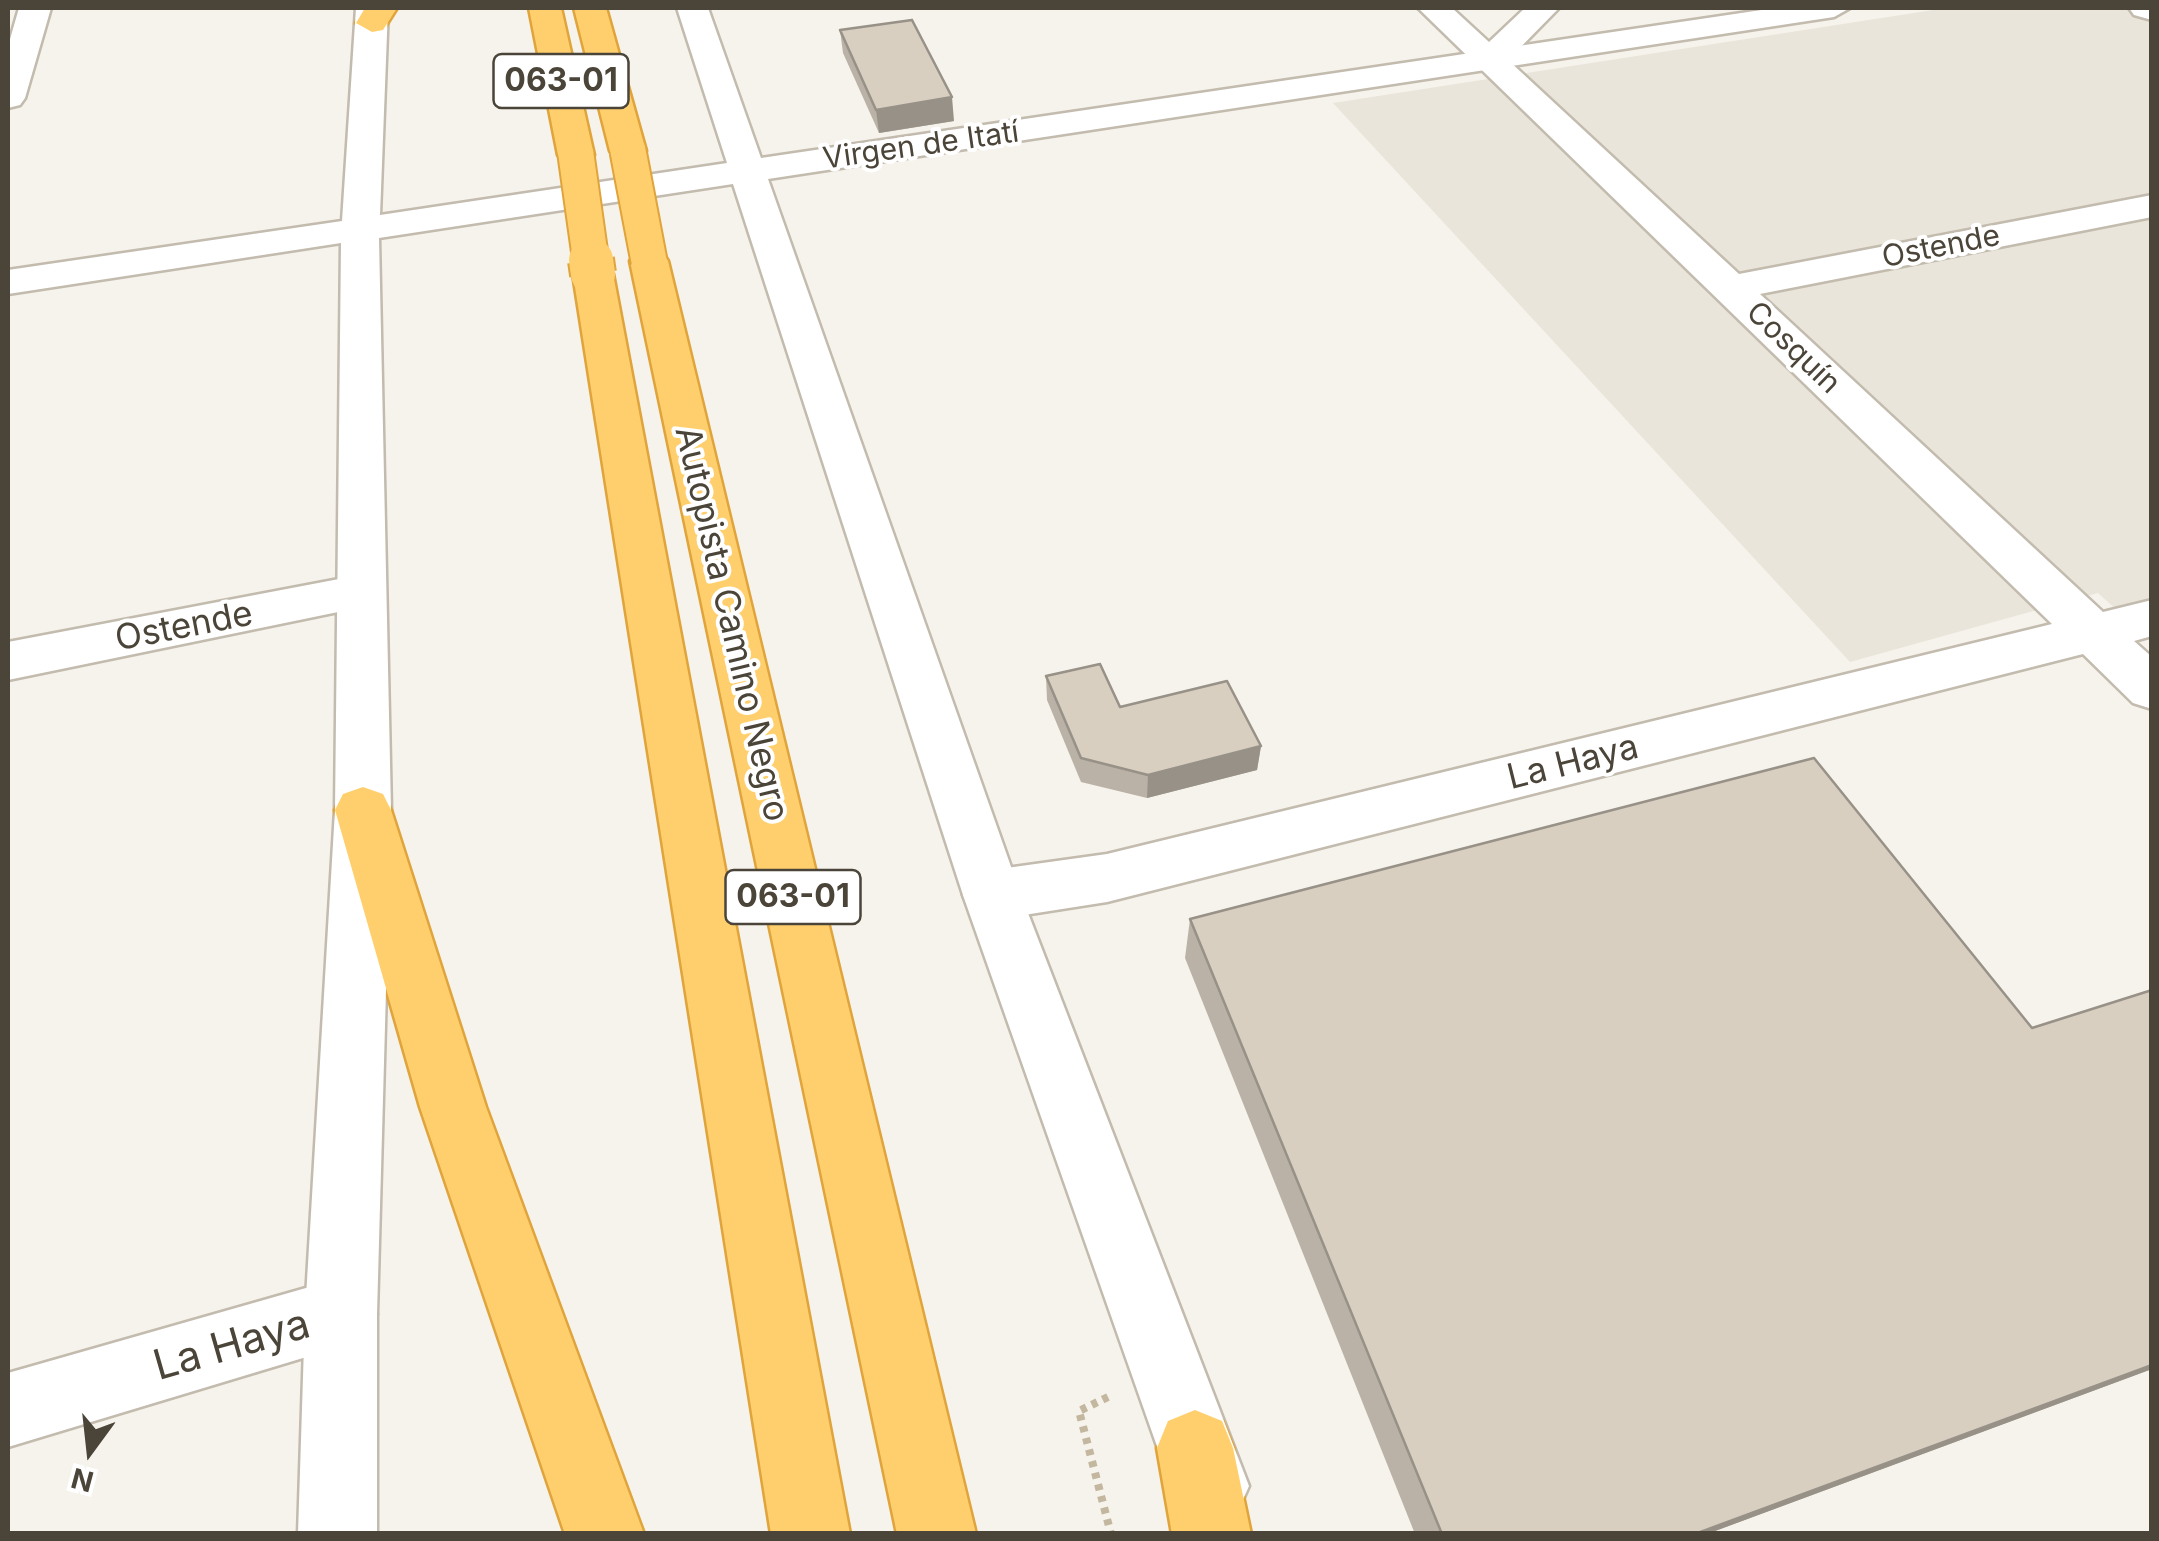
<!DOCTYPE html>
<html>
<head>
<meta charset="utf-8">
<style>
  body { margin:0 }
  #map { position:relative; width:2159px; height:1541px; overflow:hidden; background:#f6f3ec; font-family:Inter,sans-serif }
  canvas { display:block }
  .frame { position:absolute; inset:0; border:10px solid #4b4439; pointer-events:none }
  .north { position:absolute; left:40px; top:1401px; width:100px; height:100px; -webkit-text-stroke:8px #fff; paint-order:stroke; rotate:195deg; font-size:28px; font-weight:700; line-height:40px; text-align:center; color:#4b4439 }
  .north::after { content:''; display:block; margin:auto; width:35px; height:45px; background:#4b4439; clip-path:polygon(50% 0,100% 100%,50% 72%,0 100%) }
</style>
</head>
<body>
<div id="map">
<canvas width="2159" height="1541"></canvas>
<div class="frame"></div>
<div class="north">N</div>
</div>
<script>
const context = document.querySelector('canvas').getContext('2d');
context.lineJoin = 'round';
function fillPath(path, color) {
  context.fillStyle = color;
  context.fill(path, 'evenodd');
}
function poly(rows) {
  const path = new Path2D();
  for (const r of rows) {
    path.moveTo(r[0], r[1]);
    for (let i = 2; i < r.length; i += 2) path.lineTo(r[i], r[i + 1]);
  }
  return path;
}
function strokePath(path, color, width, dash) {
  context.strokeStyle = color;
  context.lineWidth = width;
  context.lineCap = dash ? 'butt' : 'round';
  context.setLineDash(dash || []);
  context.stroke(path);
}
function drawText(font, color, halo, rows, align = 'center') {
  context.font = font + ' Inter,sans-serif';
  context.lineWidth = 8;
  context.setLineDash([]);
  context.textBaseline = 'middle';
  context.strokeStyle = halo;
  context.fillStyle = color;
  for (const [text, x, y, turn = 0] of rows) {
    context.save();
    context.translate(x, y);
    context.rotate((+turn || 0) * Math.PI / 180);
    context.textAlign = isNaN(turn) ? turn : align;
    if (halo) context.strokeText(text, 0, 0);
    context.fillText(text, 0, 0);
    context.restore();
  }
}
fillPath(poly([
  [1946,8,2151,8,2151,641,2098,593,1850,662,1333,103]
]), '#eae5da');
const minor = poly([
  [19,8,51,8,25,98,20,105,8,108,8,46,19,8],
  [1418,8,1452,8,1489,42,1525,8,1559,8,1508,60,1739,274,2152,195,2152,217,1760,294,2103,612,2152,600,2152,636,2134,641,2152,657,2152,709,2133,703,2083,654,1107,902,992,920,971,913,963,895,971,877,992,870,1107,854,2052,624,1418,8],
  [2129,8,2152,8,2152,20,2134,15,2129,8],
  [360,575,377,580,385,592,377,604,8,680,8,642,360,575],
  [341,1278,366,1289,377,1314,366,1339,8,1447,8,1373,341,1278]
]);
const tertiary = poly([
  [356,8,388,8,380,215,727,163,677,8,708,8,761,158,1775,8,1850,8,1834,17,768,179,1021,895,1249,1486,1237,1513,1210,1525,1183,1513,1171,1486,963,895,733,184,379,238,391,810,377,1314,377,1534,298,1534,305,1314,335,810,341,243,8,294,8,270,342,221,356,8]
]);
const motorway = poly([
  [365,8,397,8,383,30,372,32,356,23,365,8],
  [529,8,561,8,594,155,589,163,563,163,558,155,529,8],
  [574,8,606,8,646,151,641,159,628,162,615,159,610,151,574,8],
  [649,249,663,253,668,261,976,1534,897,1534,630,261,635,253,649,249],
  [593,262,607,266,613,274,850,1534,771,1534,573,274,579,266,593,262],
  [363,787,383,794,391,810,486,1107,644,1534,565,1534,420,1107,335,810,343,794,363,787],
  [1195,1410,1222,1421,1233,1448,1251,1534,1172,1534,1157,1448,1168,1421,1195,1410]
]);
strokePath(minor, '#c2bbae', 5);
strokePath(tertiary, '#c2bbae', 5);
strokePath(motorway, '#e0a43c', 5);
strokePath(poly([
  [1108,1397,1079,1411,1111,1534]
]), '#c4b79f', 8, [6, 6]);
fillPath(minor, '#fff');
fillPath(tertiary, '#fff');
fillPath(motorway, '#ffcf6e');
const motorwayBridgeFar1 = poly([
  [628,151,649,261],
  [576,155,591,262]
]);
const motorwayBridge = poly([
  [591,260,593,274]
]);
strokePath(motorwayBridgeFar1, '#e0a43c', 39, []);
strokePath(motorwayBridge, '#e0a43c', 48, []);
strokePath(motorwayBridgeFar1, '#ffcf6e', 35);
strokePath(motorwayBridge, '#ffcf6e', 44);
fillPath(poly([
  [840,30,954,121,879,133,843,53],
  [1046,676,1120,707,1261,746,1257,770,1147,798,1081,782,1047,700],
  [1190,919,2032,1028,2152,990,2152,1369,1707,1534,1415,1534,1185,958]
]), '#bab2a6');
fillPath(poly([
  [952,97,954,121,879,133,876,110],
  [1261,746,1257,770,1147,798,1148,775],
  [2152,1365,2152,1369,1707,1534,1695,1534]
]), '#979187');
const building = poly([
  [912,20,952,97,876,110,840,30,912,20],
  [1100,664,1120,707,1227,681,1261,746,1148,775,1081,758,1046,676,1100,664],
  [1814,758,2032,1028,2152,990,2152,1365,1695,1534,1442,1534,1190,919,1814,758]
]);
fillPath(building, '#d8cfc1');
strokePath(building, '#979187', 2.5);
drawText('30px', '#4b4439', '#fff', [
  ["Virgen de Itatí",921,146,-8],
  ["Ostende",1941,247,-11],
  ["Cosquín",1793,348,44]
]);
for (const [x, y, w] of [
  [561,81,135],
  [793,897,135]
]) {
  const box = new Path2D();
  box.roundRect(x - w / 2, y - 27, w, 54, 8);
  context.fillStyle = '#fff';
  context.fill(box);
  strokePath(box, '#4b4439', 2.5);
}
drawText('bold 32px', '#4b4439', null, [
  ["063-01",561,81],
  ["063-01",793,897]
]);
drawText('35px', '#4b4439', '#fff', [
  ["Autopista Camino Negro",731,624,77],
  ["Ostende",184,627,-11],
  ["La Haya",1573,763,-14]
]);
drawText('42px', '#4b4439', '#fff', [
  ["La Haya",232,1346,-16]
]);
</script>
</body>
</html>
